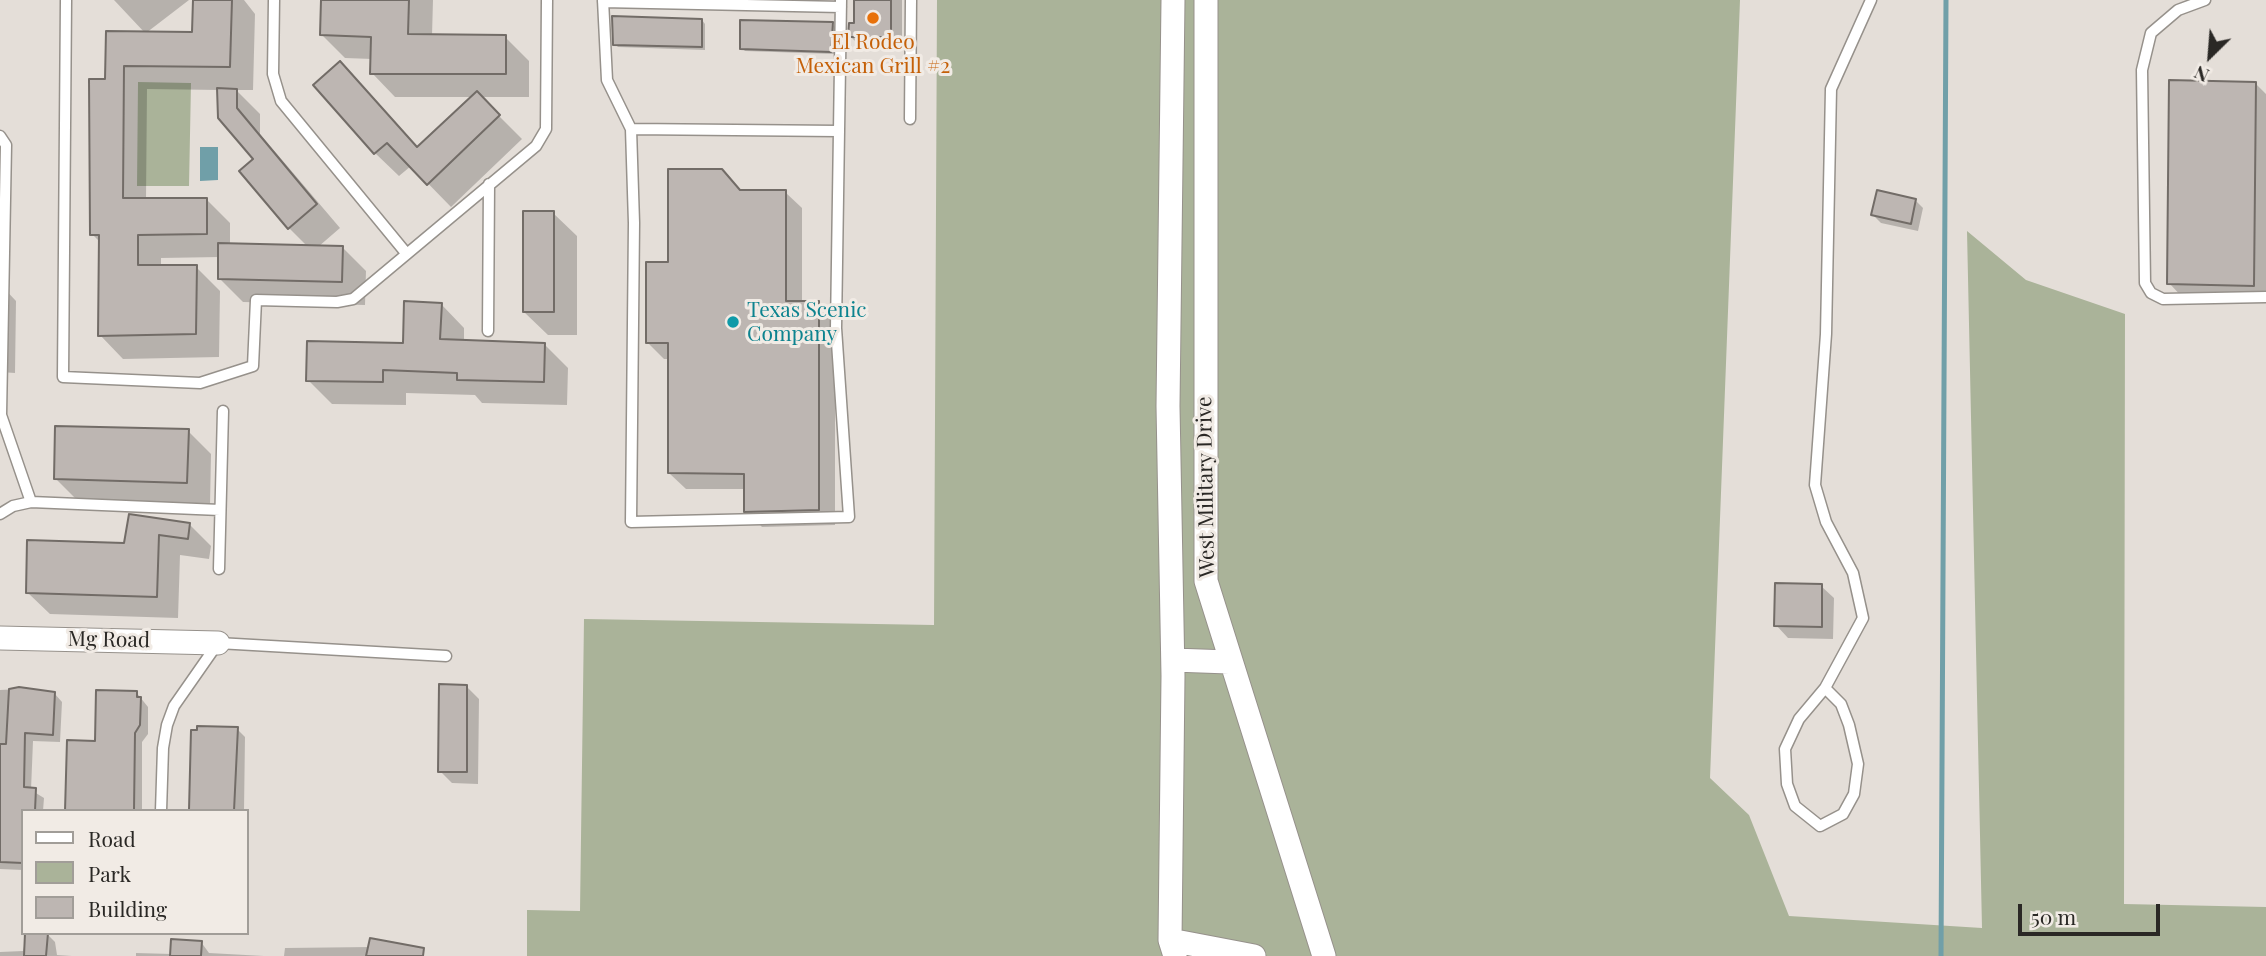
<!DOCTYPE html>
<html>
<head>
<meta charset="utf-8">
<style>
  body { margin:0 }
  #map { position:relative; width:2266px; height:956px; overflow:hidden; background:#e4ded8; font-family:"Playfair Display",serif }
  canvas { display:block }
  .legend { position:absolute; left:21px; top:809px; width:228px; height:126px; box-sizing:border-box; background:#f1ebe5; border:2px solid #a19d98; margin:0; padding:9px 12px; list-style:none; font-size:21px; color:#2a2825 }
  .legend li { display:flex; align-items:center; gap:14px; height:35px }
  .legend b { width:35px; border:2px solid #a19d98 }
  .north { position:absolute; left:2175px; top:21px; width:70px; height:70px; -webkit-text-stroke:5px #f1ebe5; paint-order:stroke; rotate:205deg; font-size:19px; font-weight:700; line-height:28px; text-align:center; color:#2a2825 }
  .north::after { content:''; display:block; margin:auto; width:24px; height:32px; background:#2a2825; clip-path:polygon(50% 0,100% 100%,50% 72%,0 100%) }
  .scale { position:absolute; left:2018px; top:904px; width:142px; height:32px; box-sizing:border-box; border:4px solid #2a2825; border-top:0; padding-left:9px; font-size:21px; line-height:24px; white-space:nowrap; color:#2a2825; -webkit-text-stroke:5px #f1ebe5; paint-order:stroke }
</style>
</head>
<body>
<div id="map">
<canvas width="2266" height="956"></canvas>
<ul class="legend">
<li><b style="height:9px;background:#fff"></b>Road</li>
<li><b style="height:19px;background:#aab399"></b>Park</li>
<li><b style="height:19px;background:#bdb6b2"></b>Building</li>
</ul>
<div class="north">N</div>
<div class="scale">50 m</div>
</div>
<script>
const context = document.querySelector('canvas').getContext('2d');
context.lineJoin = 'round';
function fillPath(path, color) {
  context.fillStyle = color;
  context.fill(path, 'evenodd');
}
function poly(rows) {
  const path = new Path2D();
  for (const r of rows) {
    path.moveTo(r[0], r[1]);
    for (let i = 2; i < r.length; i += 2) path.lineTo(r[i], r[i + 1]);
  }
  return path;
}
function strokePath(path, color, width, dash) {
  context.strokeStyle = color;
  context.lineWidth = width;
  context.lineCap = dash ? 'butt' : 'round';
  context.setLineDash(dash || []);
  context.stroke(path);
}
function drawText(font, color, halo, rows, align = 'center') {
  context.font = font + ' "Playfair Display",serif';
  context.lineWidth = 6;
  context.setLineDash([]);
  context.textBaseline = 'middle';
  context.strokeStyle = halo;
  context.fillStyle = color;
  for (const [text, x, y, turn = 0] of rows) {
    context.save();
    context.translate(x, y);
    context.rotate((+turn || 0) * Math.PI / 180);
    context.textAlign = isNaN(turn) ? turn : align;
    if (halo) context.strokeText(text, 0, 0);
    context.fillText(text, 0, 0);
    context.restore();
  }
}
fillPath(poly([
  [937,0,1740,0,1710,778,1749,815,1789,916,1982,928,1967,231,2026,280,2125,314,2124,904,2266,907,2266,956,527,956,527,910,580,911,584,619,934,625],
  [138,82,191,83,189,186,137,186]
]), '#aab399');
fillPath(poly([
  [200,147,218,147,218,180,200,181]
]), '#709fa8');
fillPath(poly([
  [114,0,189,0,146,33,194,34,195,0,244,0,255,14,253,90,236,90,260,114,260,134,340,228,318,247,342,247,366,271,365,305,243,302,220,279,220,257,161,258,161,267,196,267,220,291,219,357,123,359,100,335,101,243,92,234,107,81,145,33],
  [147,89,219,90,289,228,308,247,230,245,230,223,207,200,146,200],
  [322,0,433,0,432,36,505,37,529,61,529,97,480,97,522,139,451,207,411,166,399,176,375,153,340,63,419,149,474,97,395,97,372,73,372,59,345,58,321,34],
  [856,0,902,0,902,49,862,48,850,36,856,25],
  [702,20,705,24,705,50,618,47,615,44],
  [832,24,836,28,834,54,745,51,742,48],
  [2255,83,2266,94,2266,301,2185,300,2169,283],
  [742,192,785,192,802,208,802,303,819,303,835,319,835,525,762,527,746,511,746,489,686,489,669,473,670,359,664,359,648,343,670,264],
  [1915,200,1923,208,1918,231,1881,223,1873,215],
  [553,213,577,236,577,335,548,335,524,312],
  [0,284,16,301,15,373,0,372],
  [441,304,464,328,464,342,544,344,568,368,567,405,482,403,475,395,406,393,406,405,332,404,308,380,404,345],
  [188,431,211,454,210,506,79,502,56,479],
  [189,524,211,546,209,559,180,555,178,618,50,614,28,593,125,544],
  [1821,586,1834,598,1833,639,1788,638,1776,625],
  [466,686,479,699,478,784,452,783,440,771],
  [19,689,54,693,62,702,60,742,33,741,31,790,44,798,43,811,23,811,23,870,0,869,0,690],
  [136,692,148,707,148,734,142,742,142,811,67,811,97,742],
  [237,729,245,737,244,811,191,811,193,732],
  [27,934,47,934,55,942,57,955,72,956,0,956,0,952,23,951],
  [201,942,209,953,264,956,136,956,136,953,172,954],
  [370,947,403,956,284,956,285,948]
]), '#0003');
strokePath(poly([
  [1941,956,1946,0]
]), '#709fa8', 5);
const building = poly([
  [193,0,232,0,230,67,124,66,123,198,207,198,207,234,138,235,138,265,197,265,196,334,98,336,99,235,90,235,89,79,105,79,106,31,192,32,193,0],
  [321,0,409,0,408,34,506,35,506,74,370,74,371,37,320,35,321,0],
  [854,0,891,0,891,37,848,37,849,23,854,23,854,0],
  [612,16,702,19,702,47,613,45,612,16],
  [740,20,833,22,831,52,740,49,740,20],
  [340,61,417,147,477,91,500,115,427,185,387,143,374,154,313,85,340,61],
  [2169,80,2256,82,2254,286,2167,284,2169,80],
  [217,88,237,89,237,108,317,204,288,229,239,171,253,159,218,118,217,88],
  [668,169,722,169,740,190,786,190,786,301,819,301,819,510,744,512,744,474,668,473,668,343,646,343,646,262,668,262,668,169],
  [1877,190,1916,199,1911,224,1871,215,1877,190],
  [523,211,554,211,554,312,523,312,523,211],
  [218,243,343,246,342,282,218,279,218,243],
  [404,301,442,303,440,339,545,343,544,382,457,380,457,373,383,370,383,382,306,381,307,341,403,343,404,301],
  [55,426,189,429,187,483,54,479,55,426],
  [129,514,190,523,188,539,159,535,157,597,26,593,27,540,124,543,129,514],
  [1775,583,1822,584,1822,627,1774,626,1775,583],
  [439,684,467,685,467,772,438,772,439,684],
  [19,687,55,692,53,735,25,733,24,787,36,788,35,811,23,811,23,863,0,862,0,744,6,744,9,689,19,687],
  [96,690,137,691,137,697,141,697,140,725,135,733,134,811,65,811,67,740,95,741,96,690],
  [197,726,238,727,234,811,189,810,191,730,197,730,197,726],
  [25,933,48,933,46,956,24,956,25,933],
  [370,938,424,948,423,956,366,956,370,938],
  [171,939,202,941,201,956,170,956,171,939]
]);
fillPath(building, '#bdb6b2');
strokePath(building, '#726c67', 2);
const service = poly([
  [66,0,63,377,200,383,253,366,256,300,337,302,353,299,536,146,546,129,547,0],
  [274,0,273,74,281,101,406,253],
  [603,0,607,80,631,129,634,223,631,522,849,517,836,328,841,0],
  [2205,0,2178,10,2151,33,2142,70,2145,283,2151,293,2163,299,2266,297],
  [603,2,841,7],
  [910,119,911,0],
  [631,129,838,131],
  [0,136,6,145,1,415,31,502],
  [488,331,489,184],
  [0,514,13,506,31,502,220,510],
  [219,569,223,411],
  [1825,688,1841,704,1849,725,1858,764,1854,794,1843,814,1820,826,1795,806,1787,784,1785,749,1799,719,1825,688,1863,618,1853,573,1826,522,1815,485,1826,334,1831,89,1871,0],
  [161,811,163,748,167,725,174,706,218,643,446,656]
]);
const minor = poly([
  [1173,0,1168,406,1173,676,1170,940,1175,956],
  [1206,0,1206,581,1324,956],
  [0,638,218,643],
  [1173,660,1229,662],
  [1170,940,1254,956]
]);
strokePath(service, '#96918b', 13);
strokePath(minor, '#96918b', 25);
strokePath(service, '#fff', 10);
strokePath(minor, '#fff', 23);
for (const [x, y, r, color] of [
  [873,18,7,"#e8710a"],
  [733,322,7,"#0f9aa8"]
]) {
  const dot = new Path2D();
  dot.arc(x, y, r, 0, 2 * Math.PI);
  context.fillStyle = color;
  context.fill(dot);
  strokePath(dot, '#f1ebe5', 2.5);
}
drawText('21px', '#c56008', '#f1ebe5', [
  ["El Rodeo",873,42],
  ["Mexican Grill #2",873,66]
]);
drawText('21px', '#0d838f', '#f1ebe5', [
  ["Texas Scenic",747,310],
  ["Company",747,334]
], 'left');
drawText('21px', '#2a2825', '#f1ebe5', [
  ["West Military Drive",1206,487,-91],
  ["Mg Road",109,640,1]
]);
</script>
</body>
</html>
